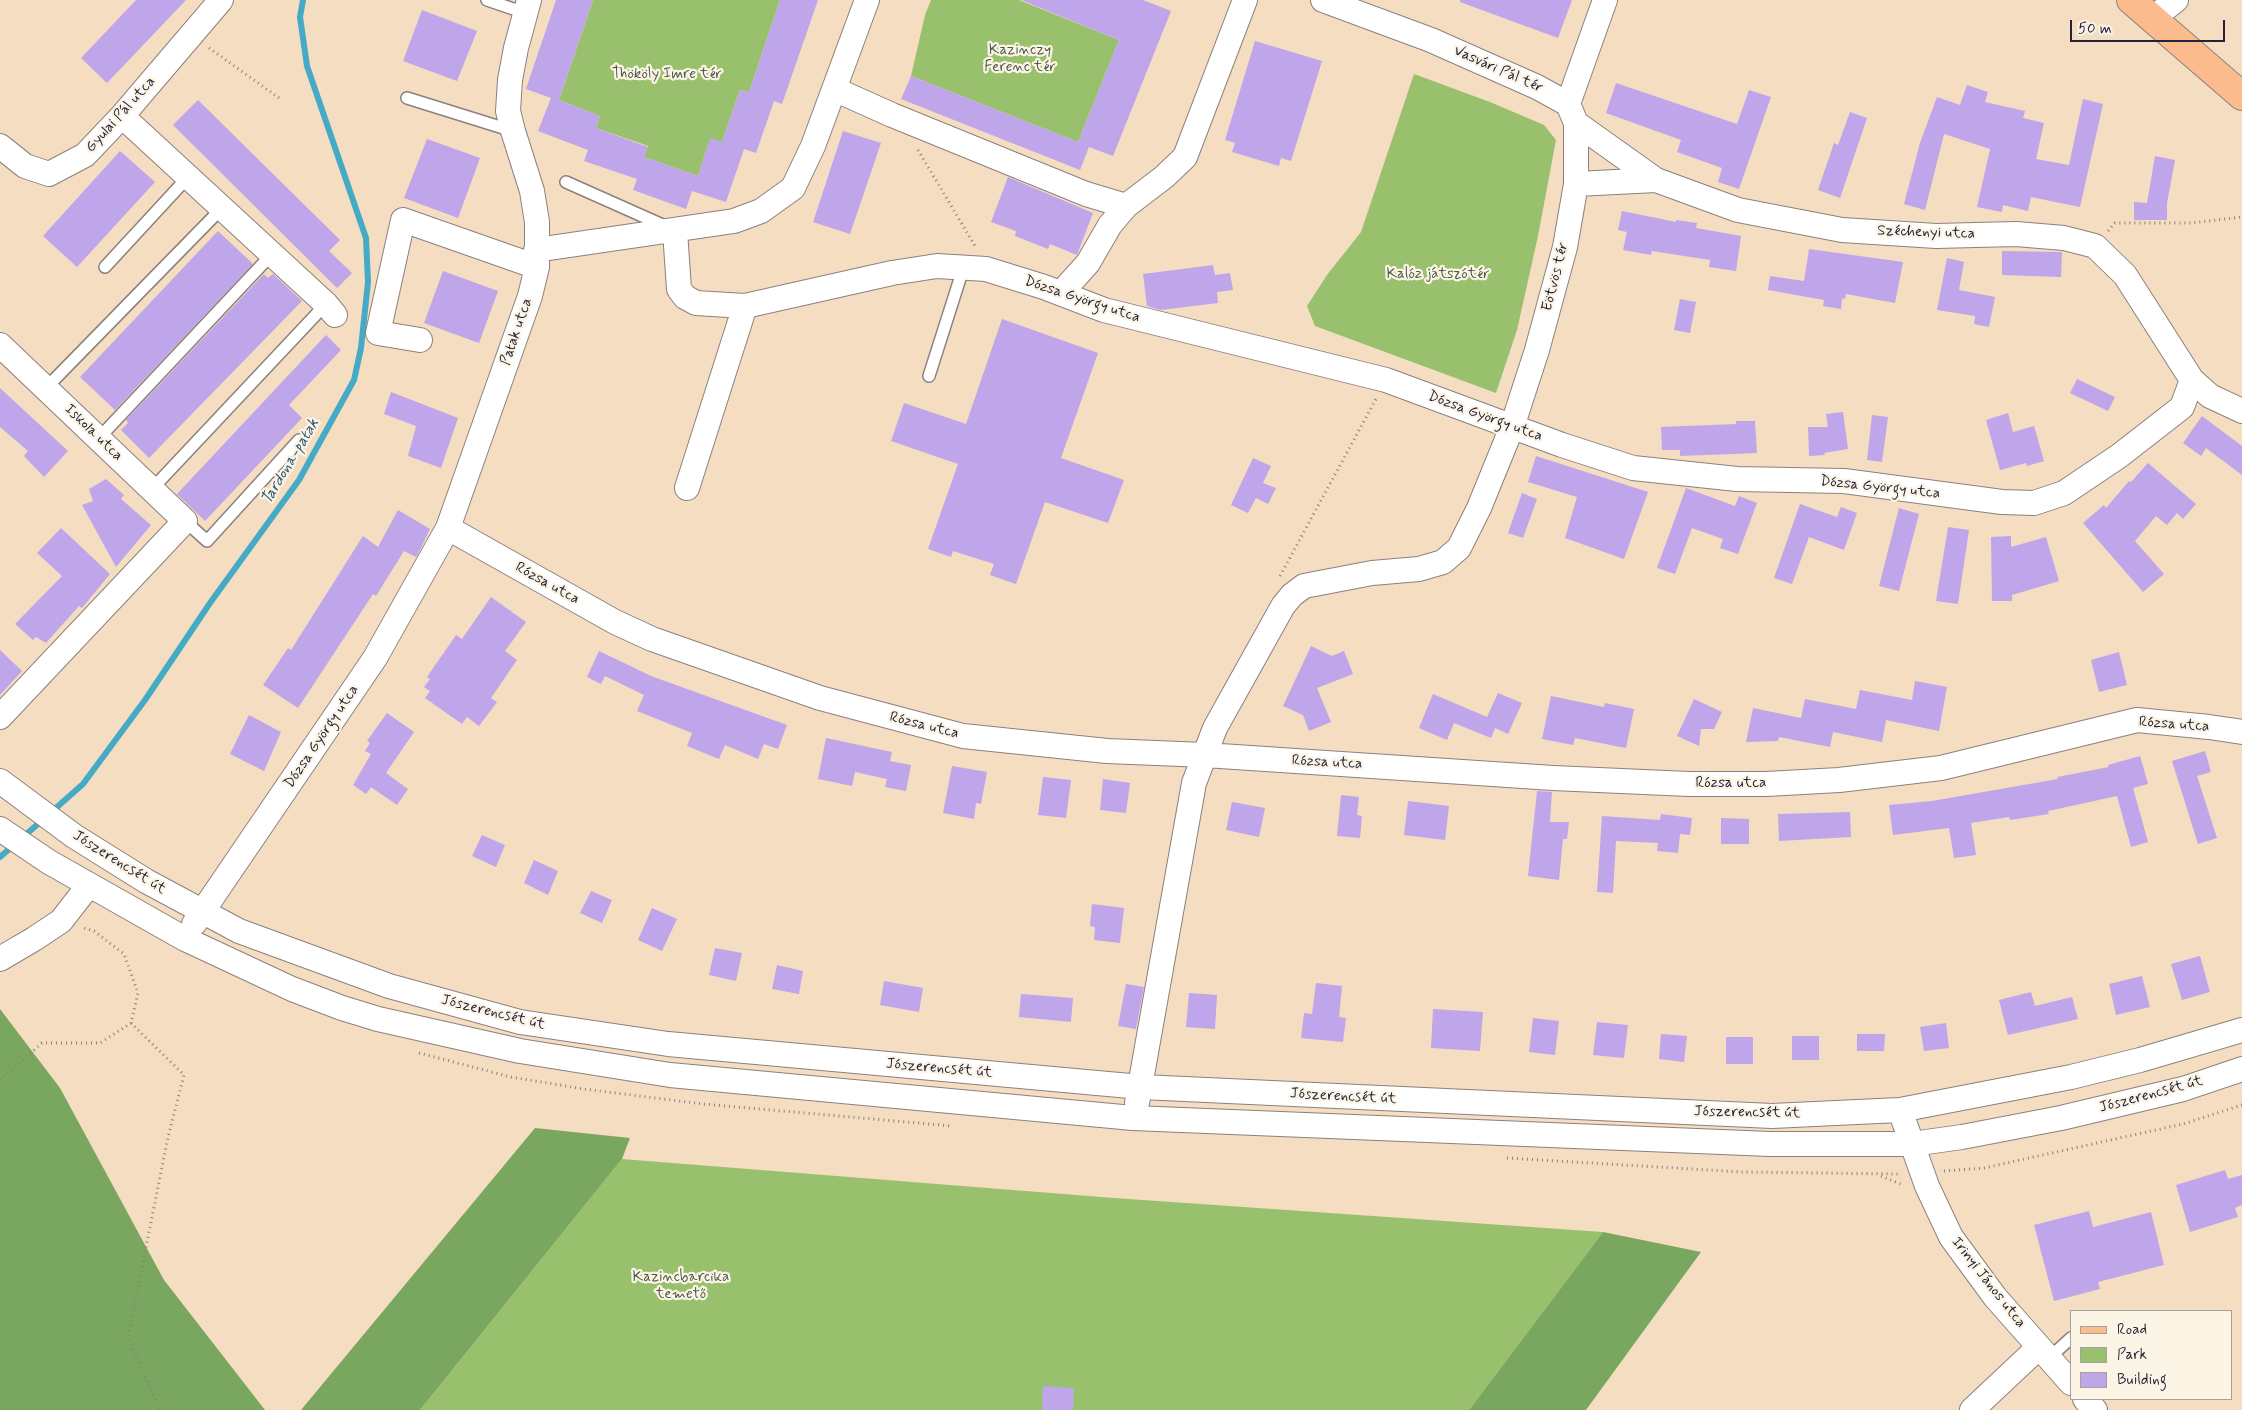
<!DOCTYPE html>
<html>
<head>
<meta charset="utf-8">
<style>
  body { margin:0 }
  #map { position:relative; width:2242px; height:1410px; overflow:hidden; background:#f5ddc1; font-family:Mynerve,sans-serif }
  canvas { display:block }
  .legend { position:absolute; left:2070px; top:1310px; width:162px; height:90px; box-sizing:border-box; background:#fcf5e5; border:1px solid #a5a1a1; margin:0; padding:6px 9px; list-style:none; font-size:15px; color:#22223b }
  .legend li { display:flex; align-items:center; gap:10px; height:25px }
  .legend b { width:25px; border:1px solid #a5a1a1 }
  .scale { position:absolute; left:2070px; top:20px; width:155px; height:22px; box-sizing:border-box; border:2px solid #22223b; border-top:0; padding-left:6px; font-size:15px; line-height:18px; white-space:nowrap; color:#22223b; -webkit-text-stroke:4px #fcf5e5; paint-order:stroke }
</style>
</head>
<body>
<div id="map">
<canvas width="2242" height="1410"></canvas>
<ul class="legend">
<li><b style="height:6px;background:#fbbb8c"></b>Road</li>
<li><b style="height:14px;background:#99c16d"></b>Park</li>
<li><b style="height:14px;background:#bfa5e9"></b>Building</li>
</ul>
<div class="scale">50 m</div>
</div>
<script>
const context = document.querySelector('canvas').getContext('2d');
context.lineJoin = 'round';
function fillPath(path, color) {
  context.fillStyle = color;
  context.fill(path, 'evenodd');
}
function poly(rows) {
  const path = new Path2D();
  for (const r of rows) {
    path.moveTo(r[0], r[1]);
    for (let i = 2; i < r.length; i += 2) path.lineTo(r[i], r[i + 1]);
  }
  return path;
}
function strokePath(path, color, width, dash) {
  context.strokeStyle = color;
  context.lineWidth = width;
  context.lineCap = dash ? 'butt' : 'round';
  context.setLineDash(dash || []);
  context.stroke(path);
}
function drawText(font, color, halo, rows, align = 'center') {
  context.font = font + ' Mynerve,sans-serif';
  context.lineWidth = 4.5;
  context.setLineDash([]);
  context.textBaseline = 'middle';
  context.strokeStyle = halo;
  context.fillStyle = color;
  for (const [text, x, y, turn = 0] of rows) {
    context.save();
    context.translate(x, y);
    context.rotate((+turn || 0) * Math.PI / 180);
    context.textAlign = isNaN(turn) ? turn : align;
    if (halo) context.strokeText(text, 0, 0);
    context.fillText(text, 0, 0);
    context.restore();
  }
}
fillPath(poly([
  [593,0,780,0,749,92,740,90,722,142,710,139,698,176,644,157,648,146,596,128,600,116,559,100],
  [931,0,1019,0,1119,40,1078,142,911,76,925,15],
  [1414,74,1490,102,1544,125,1556,140,1538,236,1517,330,1496,393,1315,326,1307,306,1327,275,1361,232],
  [622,1159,1114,1198,1603,1232,1469,1410,420,1410]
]), '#99c16d');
fillPath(poly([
  [0,1009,60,1088,164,1280,265,1410,0,1410],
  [535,1128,630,1138,622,1159,420,1410,301,1410],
  [1603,1232,1701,1252,1586,1410,1469,1410]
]), '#7aa760');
strokePath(poly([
  [22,838,83,784,145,700,210,603,299,480,354,380,361,348,368,282,366,238,307,66,300,17,303,0],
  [0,857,14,845]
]), '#45aac5', 6);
fillPath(poly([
  [136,0,186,0,107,83,81,58],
  [556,0,593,0,559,100,600,116,596,128,648,147,644,157,698,176,710,138,722,142,740,90,749,92,780,0,818,0,782,104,774,101,756,153,744,149,726,202,692,191,686,209,633,190,637,179,584,161,588,150,538,131,551,98,526,89],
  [1021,0,1143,0,1171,11,1113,156,1089,147,1080,170,901,99,911,76,1078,142,1119,40],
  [1460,0,1572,0,1558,38,1460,2],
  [422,10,477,31,457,81,403,61],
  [1255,41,1322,61,1291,161,1281,158,1279,166,1232,152,1235,143,1225,140],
  [1616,83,1737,124,1749,90,1771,97,1739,189,1718,182,1722,168,1677,152,1681,140,1606,113],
  [1967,85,1988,92,1985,102,2025,111,2023,118,2044,123,2036,159,2069,165,2083,99,2103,104,2080,207,2031,197,2028,211,2003,205,2002,212,1977,207,1990,149,1944,134,1925,210,1904,204,1920,143,1937,97,1960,105],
  [198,100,340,240,329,251,352,273,337,288,173,125],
  [1850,112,1867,118,1840,198,1818,190,1834,143,1838,145],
  [843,131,881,143,850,234,813,222],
  [427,139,480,158,458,218,404,198],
  [120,151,155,182,77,267,43,236],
  [2155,156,2175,160,2167,203,2167,220,2134,220,2134,202,2147,203],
  [1008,177,1093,213,1077,255,1050,244,1048,249,1015,236,1016,231,991,222],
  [1622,211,1676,222,1676,220,1697,223,1696,228,1741,236,1736,271,1709,267,1710,260,1652,251,1651,255,1623,250,1627,232,1618,230],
  [218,231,253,264,115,410,80,377],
  [1809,249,1903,262,1895,303,1846,294,1845,299,1842,298,1841,309,1823,306,1824,300,1768,290,1770,276,1804,281],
  [2002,251,2062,252,2061,277,2002,275],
  [1947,258,1964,262,1959,290,1995,297,1989,327,1974,324,1975,316,1937,310],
  [1213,265,1215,275,1230,273,1233,290,1217,292,1218,303,1161,310,1147,306,1143,274],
  [443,271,498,291,479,343,424,323],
  [264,274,268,278,273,274,302,301,149,458,121,430,128,423,126,420],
  [1680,299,1696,302,1690,333,1674,330],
  [1002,319,1098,353,1061,458,1124,480,1108,523,1045,502,1016,584,990,575,994,564,953,551,951,557,928,549,958,464,891,441,904,403,966,424],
  [326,335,341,350,289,405,302,418,205,521,177,494],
  [2077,379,2115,397,2108,411,2070,393],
  [0,388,68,451,44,477,24,456,28,451,0,427],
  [391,392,458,418,441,468,408,456,416,426,384,414],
  [1843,412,1848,449,1824,453,1825,455,1809,456,1808,427,1828,427,1826,414],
  [2008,413,2013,432,2034,426,2044,461,2027,466,2026,463,2000,470,1986,420],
  [1872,415,1888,417,1882,462,1867,460],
  [2202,416,2242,446,2242,475,2206,448,2201,456,2183,443],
  [1736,421,1755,421,1757,453,1680,456,1680,450,1662,450,1661,427,1736,424],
  [1536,456,1648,492,1624,559,1565,538,1577,497,1528,482],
  [1253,458,1271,466,1263,483,1276,488,1268,504,1256,498,1248,513,1231,505],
  [2148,463,2196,504,2183,519,2177,513,2167,525,2156,516,2135,541,2164,574,2143,592,2083,523,2104,505,2106,508,2129,481,2131,482],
  [106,479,124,495,121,499,151,525,116,567,82,505,93,501,89,489],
  [1686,488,1735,506,1739,496,1757,503,1738,554,1720,548,1723,539,1692,528,1675,574,1657,568],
  [1522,493,1537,499,1523,538,1508,533],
  [1800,504,1837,517,1841,507,1857,513,1844,550,1809,537,1792,584,1774,578],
  [1899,508,1919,514,1899,591,1879,586],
  [398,510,430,529,419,552,416,557,404,551,376,596,373,594,298,708,263,685,288,648,291,650,363,536,378,547],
  [1948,527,1969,530,1958,604,1936,601],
  [61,528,110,574,82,608,79,606,46,643,36,637,33,640,15,624,62,576,37,553],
  [2011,536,2011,547,2046,537,2059,581,2012,595,2012,601,1992,601,1991,537],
  [491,597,526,622,505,651,517,660,491,698,497,702,479,726,467,717,462,724,425,698,430,691,424,687,430,679,427,677,456,635,462,639],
  [1311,646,1332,656,1344,651,1353,674,1317,688,1331,722,1309,731,1303,715,1283,706],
  [0,650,22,671,0,695],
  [599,651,651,676,787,725,778,749,764,744,758,759,725,745,719,759,687,746,692,733,637,711,644,695,605,676,601,684,587,677],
  [2119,652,2127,685,2099,692,2091,660],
  [1915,681,1947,687,1939,731,1886,720,1882,742,1833,732,1830,747,1779,737,1778,741,1746,742,1753,708,1801,718,1805,699,1856,709,1860,690,1912,700],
  [1498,693,1522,703,1508,734,1495,728,1491,738,1454,723,1447,740,1419,728,1433,694,1487,717],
  [1551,696,1604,707,1605,703,1634,709,1626,748,1575,738,1573,745,1542,739],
  [1694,699,1722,712,1714,729,1701,729,1699,746,1677,736],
  [387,713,414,732,386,773,408,789,397,805,371,787,366,794,353,785,371,754,365,751,370,743,367,741],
  [249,715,281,732,264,771,230,754],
  [826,738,892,752,890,761,911,765,906,791,885,787,887,779,855,772,852,786,818,779],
  [2205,751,2211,772,2197,776,2217,838,2198,844,2172,761],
  [2140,756,2148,784,2133,788,2148,842,2131,847,2117,796,2048,811,2049,814,2010,820,2009,817,1971,823,1976,855,1954,858,1949,828,1893,835,1889,805,1932,801,2058,779,2057,777,2109,767,2108,765],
  [952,766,987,772,981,804,976,803,974,819,943,813],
  [1043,777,1071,780,1066,818,1038,815],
  [1103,779,1130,783,1126,813,1100,810],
  [1537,791,1552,792,1550,822,1569,822,1567,839,1563,839,1559,880,1528,876],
  [1341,795,1359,797,1357,815,1362,816,1360,838,1337,836],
  [1408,801,1449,806,1445,840,1404,835],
  [1232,802,1265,808,1259,837,1226,830],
  [1850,812,1851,837,1779,841,1778,814],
  [1661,814,1692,818,1690,835,1680,834,1678,853,1657,851,1658,843,1616,841,1613,893,1597,892,1602,816,1660,820],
  [1721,818,1749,819,1749,844,1721,844],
  [482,835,505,845,496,867,472,856],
  [534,860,558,871,548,895,524,883],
  [591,891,612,900,602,923,580,913],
  [1092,904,1124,908,1120,943,1094,940,1095,927,1090,926],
  [652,908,677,919,662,951,638,940],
  [715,948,742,953,736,981,709,975],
  [2200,956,2210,992,2182,1000,2171,964],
  [777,965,803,971,799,994,772,989],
  [2142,976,2150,1007,2116,1015,2109,984],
  [884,981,923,988,919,1012,880,1005],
  [1316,983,1342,986,1339,1017,1346,1018,1343,1042,1301,1038,1304,1013,1312,1014],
  [1126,984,1144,987,1136,1029,1118,1026],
  [2031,992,2035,1006,2072,997,2078,1019,2008,1035,1999,1000],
  [1189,993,1217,995,1215,1029,1186,1027],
  [1021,994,1073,998,1071,1022,1019,1017],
  [1433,1009,1483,1012,1480,1051,1431,1048],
  [1533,1018,1559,1021,1555,1055,1529,1052],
  [1597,1022,1628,1025,1624,1058,1593,1055],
  [1946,1023,1949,1048,1924,1051,1920,1027],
  [1661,1034,1687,1036,1684,1062,1659,1059],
  [1857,1034,1885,1034,1884,1051,1857,1051],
  [1792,1036,1819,1036,1819,1060,1792,1060],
  [1726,1037,1753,1037,1753,1064,1726,1064],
  [2225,1170,2228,1179,2242,1175,2242,1205,2235,1208,2238,1217,2190,1232,2176,1185],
  [2089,1211,2093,1227,2151,1212,2164,1265,2098,1282,2100,1289,2054,1301,2034,1225],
  [1043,1386,1074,1388,1073,1410,1042,1410]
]), '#bfa5e9');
const service = poly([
  [487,0,525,13],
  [407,98,513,131],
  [566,182,667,227],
  [105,267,189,176],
  [929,376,964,266],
  [46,388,222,208],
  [99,438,272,254],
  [152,489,326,304],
  [185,521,207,541,299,440],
  [2049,1358,2071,1338]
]);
const minor = poly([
  [1323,0,1431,40,1537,87,1568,104],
  [2153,18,2176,0],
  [834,89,892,115,1086,194,1126,206],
  [1568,104,1576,123,1656,180,1738,210,1842,230,1936,236,2016,234,2064,238,2095,246,2125,275,2192,380,2210,396,2242,411],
  [1568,104,1605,0],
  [122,116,326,304,335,315],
  [0,146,25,166,49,174,85,155,122,116,221,0],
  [1576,184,1656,180],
  [675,231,679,289,685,297,696,303,745,306,892,273,937,266,986,269,1044,287,1104,310,1386,380,1562,445,1633,468,1737,479,1844,481,2002,502,2034,503,2064,493,2119,456,2182,407,2192,380],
  [536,250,734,221,761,211,793,188,813,146,867,0],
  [1061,293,1088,263,1110,225,1126,206,1164,177,1185,157,1245,0],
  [420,340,378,333,403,220,537,267],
  [0,345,185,521,0,717],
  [687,488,745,306],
  [448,528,615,622,652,639,820,698,963,736,1107,751,1205,755,1553,778,1689,784,1766,784,1839,780,1941,768,2137,720,2209,727,2242,732],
  [0,781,74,836,146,881,239,931,389,986,520,1022,668,1044,1141,1087,1772,1116,1900,1110,2071,1077,2140,1060,2242,1030],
  [0,829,49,862,185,939,292,989,342,1008,378,1019,520,1051,670,1075,1133,1118,1770,1144,1912,1144,1962,1137,2061,1118,2183,1089,2242,1069],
  [194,924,375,658,448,528,530,296,537,267,537,222,532,191,513,131,508,111,510,80,516,48,529,0],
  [0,959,34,939,61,921,89,885],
  [1137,1103,1194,783,1215,728,1283,606,1292,595,1304,586,1372,573,1419,569,1443,562,1459,548,1479,508,1512,427,1537,350,1565,247,1576,184,1576,123],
  [1900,1110,1927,1186,1951,1237,1995,1297,2071,1383],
  [2085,1399,2095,1410],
  [1972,1410,2039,1347]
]);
const primary = poly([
  [2131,0,2242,96]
]);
strokePath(service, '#8c807e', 14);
strokePath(minor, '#8c807e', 26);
strokePath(primary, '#8c807e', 30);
strokePath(poly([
  [209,48,282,100],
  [918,150,975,246],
  [2108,231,2115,223,2191,223,2242,217],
  [1280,576,1376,399],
  [131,1023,184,1075,168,1137,128,1337,160,1410],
  [419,1053,511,1077,584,1089,703,1104,952,1126],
  [0,1080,42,1043,100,1043,131,1023,138,993,124,954,94,931,84,928],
  [1507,1158,1742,1172,1901,1174],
  [1944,1171,1984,1168,2183,1124,2242,1105],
  [1881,1176,1903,1185]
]), '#8c807e', 3, [1, 4]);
strokePath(service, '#fff', 11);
strokePath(minor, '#fff', 24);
strokePath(primary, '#fbbb8c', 28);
drawText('15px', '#4c5a4c', '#fcf5e5', [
  ["Kazinczy",1020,51],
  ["Ferenc tér",1020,68],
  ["Thököly Imre tér",667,75],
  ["Kalóz játszótér",1438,275],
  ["Kazincbarcika",681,1278],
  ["temető",681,1295]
]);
drawText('15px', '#22223b', '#fcf5e5', [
  ["Vasvári Pál tér",1498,70,24],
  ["Gyulai Pál utca",121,115,-48],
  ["Széchenyi utca",1926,233,2],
  ["Eötvös tér",1556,277,-76],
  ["Dózsa György utca",1082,300,18],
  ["Patak utca",517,332,-71],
  ["Dózsa György utca",1485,417,20],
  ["Iskola utca",93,433,44],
  ["Dózsa György utca",1880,488,6],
  ["Rózsa utca",547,584,29],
  ["Rózsa utca",2174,725,4],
  ["Rózsa utca",924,726,14],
  ["Dózsa György utca",322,737,-56],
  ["Rózsa utca",1327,763,3],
  ["Rózsa utca",1731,784],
  ["Jószerencsét út",119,863,32],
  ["Jószerencsét út",493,1013,14],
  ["Jószerencsét út",939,1069,5],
  ["Jószerencsét út",2151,1095,-15],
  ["Jószerencsét út",1343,1097,3],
  ["Jószerencsét út",1747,1113,1],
  ["Irinyi János utca",1988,1283,52]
]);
drawText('italic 16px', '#305872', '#fcf5e5', [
  ["Tardona-patak",291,462,-59]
]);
</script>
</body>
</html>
